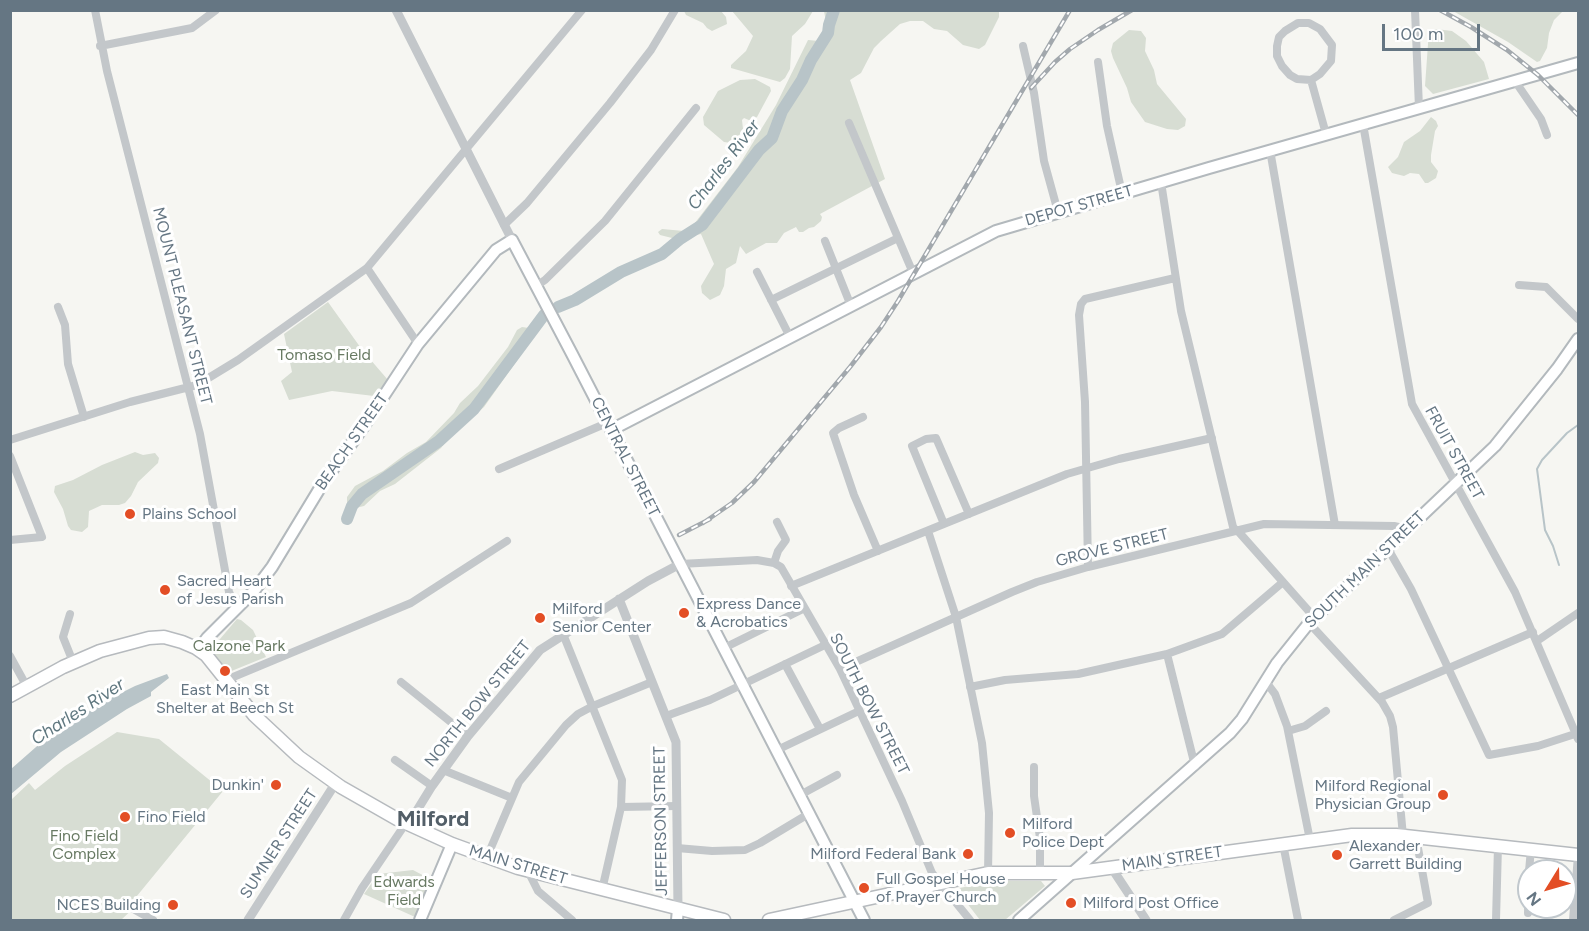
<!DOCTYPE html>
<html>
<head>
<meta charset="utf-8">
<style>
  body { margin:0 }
  #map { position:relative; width:1589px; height:931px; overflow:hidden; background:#f6f6f2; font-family:Figtree,sans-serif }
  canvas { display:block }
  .frame { position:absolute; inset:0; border:12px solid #657683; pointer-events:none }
  .north { position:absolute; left:1517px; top:859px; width:60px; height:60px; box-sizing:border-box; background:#fff; border:2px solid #c1c8cd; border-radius:50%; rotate:233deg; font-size:16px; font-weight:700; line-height:24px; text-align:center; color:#657683 }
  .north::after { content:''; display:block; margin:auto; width:21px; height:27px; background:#e34e25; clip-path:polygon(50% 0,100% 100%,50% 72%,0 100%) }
  .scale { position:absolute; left:1382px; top:24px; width:98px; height:27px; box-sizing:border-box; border:3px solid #657683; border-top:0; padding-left:8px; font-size:18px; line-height:21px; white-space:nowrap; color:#657683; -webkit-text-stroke:4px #fff; paint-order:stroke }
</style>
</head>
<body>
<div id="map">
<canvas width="1589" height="931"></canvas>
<div class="frame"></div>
<div class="north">N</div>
<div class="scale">100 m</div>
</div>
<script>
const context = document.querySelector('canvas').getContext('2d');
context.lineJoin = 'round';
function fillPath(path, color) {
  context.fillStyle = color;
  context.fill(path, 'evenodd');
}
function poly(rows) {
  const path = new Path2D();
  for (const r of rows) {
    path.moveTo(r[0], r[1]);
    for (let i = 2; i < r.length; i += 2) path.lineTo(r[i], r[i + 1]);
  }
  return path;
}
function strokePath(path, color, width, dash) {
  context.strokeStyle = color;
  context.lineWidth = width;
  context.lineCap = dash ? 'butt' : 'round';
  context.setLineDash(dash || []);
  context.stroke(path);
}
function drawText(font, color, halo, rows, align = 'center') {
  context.font = font + ' Figtree,sans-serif';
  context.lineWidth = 6;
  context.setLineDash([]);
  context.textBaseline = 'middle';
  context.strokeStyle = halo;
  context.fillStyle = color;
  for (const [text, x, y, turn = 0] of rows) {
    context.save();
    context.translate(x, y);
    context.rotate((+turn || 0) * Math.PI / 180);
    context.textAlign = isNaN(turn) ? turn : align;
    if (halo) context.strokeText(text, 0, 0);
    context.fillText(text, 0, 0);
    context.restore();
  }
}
fillPath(poly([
  [684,11,721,11,726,17,727,24,712,31,707,28,703,23,686,15],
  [732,11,813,11,805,24,792,36,790,69,785,78,780,82,731,68,731,65,746,51,753,36],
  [824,11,999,11,999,17,985,45,979,49,963,45,947,31,934,29,923,21,910,21,900,24,881,41,874,48,861,73,850,80,885,179,820,214,822,217,821,221,814,227,809,228,803,232,799,232,796,227,784,233,777,243,766,243,746,254,740,246,736,263,726,269,724,286,720,295,710,300,702,293,701,286,714,264,701,234,696,235,681,245,672,238,660,235,658,232,662,229,684,231,691,228,738,167,776,105,808,40,819,41,821,38,826,22],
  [1453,11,1563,10,1563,11,1554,20,1549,33,1547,48,1540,61,1537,62,1508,42],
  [1436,29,1452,31,1466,41,1484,62,1489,79,1433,94,1425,86,1429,30],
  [1129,30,1141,31,1146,38,1145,51,1154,70,1157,84,1186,119,1185,126,1178,130,1167,129,1145,122,1131,102,1127,88,1113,58,1111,51,1113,43],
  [755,79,770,87,771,91,757,117,751,121,744,118,742,120,743,129,737,139,731,143,724,142,704,125,703,117,718,91,740,80],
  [1431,117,1436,121,1438,126,1435,131,1431,155,1431,162,1438,171,1436,178,1428,183,1425,183,1419,174,1410,173,1404,176,1392,173,1388,167,1398,157,1404,142,1420,131],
  [328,302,363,351,388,380,374,396,332,391,289,400,281,381,292,372,284,334],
  [543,309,546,317,545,321,484,407,448,439,441,448,395,484,380,491,364,506,347,510,347,497,355,486,383,471,407,453,426,442,454,413,460,403,478,386,508,347,517,330,522,327,529,328],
  [135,452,143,455,155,453,159,458,158,463,138,482,131,496,125,503,119,505,102,505,89,511,88,527,82,532,71,530,68,526,63,509,54,492,55,486,73,480,102,465],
  [237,619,241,620,253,630,266,657,229,672,215,656,214,646],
  [117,732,159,739,223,791,132,902,137,905,121,920,11,920,11,800,29,783,35,790,65,766],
  [413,870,430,879,415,917,364,894,378,874],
  [990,881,1041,881,1045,886,1005,920,980,920,956,889]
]), '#d7ddd3');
fillPath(poly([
  [167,674,169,678,151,692,151,696,127,709,61,752,11,794,11,769,44,740,107,700,135,686]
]), '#b8c4c8');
strokePath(poly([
  [1463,10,1469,10],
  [1559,565,1553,546,1545,530,1537,469,1542,460,1567,433,1578,425]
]), '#b8c4c8', 2);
strokePath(poly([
  [558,307,575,300,621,272,662,254,680,239,702,225,759,150,772,138,782,111,802,80,811,60,828,33,829,25,834,10],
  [347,519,352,506,362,494,439,441,474,409,544,315]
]), '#b8c4c8', 12);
const secondary = poly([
  [611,430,996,231,1209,168,1578,63],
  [199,649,207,638,254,591,272,567,323,483,364,426,418,344,496,250,512,240,572,354,864,920],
  [420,920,452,844],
  [677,920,678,909],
  [1019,920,1230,733,1242,719,1277,663,1309,623,1495,446,1557,369,1578,339]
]);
const primary = poly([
  [10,696,63,667,100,651,149,638,164,637,182,642,196,648,206,655,254,715,299,757,341,787,397,819,452,844,518,868,724,920],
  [769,920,988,873,1072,873,1352,835,1396,835,1578,855]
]);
strokePath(secondary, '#b3b9bd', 14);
strokePath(primary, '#b6babe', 15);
strokePath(poly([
  [95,10,107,71,200,434,229,592,237,609],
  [1415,10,1419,108],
  [100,46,192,28,216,10],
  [1023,46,1034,93,1044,161,1058,212],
  [1098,62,1107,126,1122,193],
  [1311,80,1297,79,1290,75,1282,66,1277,56,1277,46,1279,37,1285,31,1298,23,1309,23,1320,29,1332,45,1331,61,1320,74,1311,80,1326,134],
  [1515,81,1541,119,1547,135],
  [849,123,913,273],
  [1363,124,1412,404,1515,592,1578,739],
  [1270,150,1335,525],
  [1161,182,1181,311,1234,531],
  [504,225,527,203,610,103,651,50,675,10],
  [825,241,851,306],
  [757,272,790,337],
  [1519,285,1546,287,1578,319],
  [536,286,545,280,605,221,696,108],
  [771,300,898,238],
  [58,307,65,325,68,364,84,417],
  [418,344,367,268,582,10],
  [863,417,839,428,833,433,854,495,878,551],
  [10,440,130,402,197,385,238,360,367,268],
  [10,456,42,537,10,540],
  [499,469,607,423],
  [944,524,912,446,926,439,936,438,969,514],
  [1237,530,1314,617],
  [928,531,956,617,982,743,989,813,988,873],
  [1387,547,1411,589,1489,755,1538,746,1578,733],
  [774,563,778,551,786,540,777,522],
  [680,564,757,560,774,563,781,567,840,669,902,801,932,873,970,920],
  [1088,567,1085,402,1079,315,1081,304,1085,299,1175,278],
  [791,586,1067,474,1119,459,1212,438],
  [70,614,63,637,73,662],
  [1309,623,1382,702,1390,716,1393,727,1403,836],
  [563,634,622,780,621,807,602,890],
  [1537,641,1578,613],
  [724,648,803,609],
  [1167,654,1195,766],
  [10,656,27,687],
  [785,664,820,729],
  [840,669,1012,592,1037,582,1088,567,1264,524,1394,526,1407,529],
  [226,680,411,603,507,541],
  [401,682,468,736],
  [1266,682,1275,694,1287,726,1310,840],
  [970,687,1005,680,1078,674,1167,654,1222,634,1283,582],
  [1379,698,1533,632],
  [666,716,710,700,825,645],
  [1288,731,1305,726,1326,711],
  [777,750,859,711],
  [395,760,432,786],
  [1034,767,1034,796,1040,838,1040,873],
  [443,770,512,798],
  [800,795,837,775],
  [621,807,677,806],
  [1283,844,1298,920],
  [677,848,712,851,745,850,760,843,810,813],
  [487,857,519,782,566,725,578,714,593,706,652,682],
  [528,871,538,891,572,920],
  [1529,871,1531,849],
  [128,906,153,920],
  [1528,913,1529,875],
  [344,920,362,888,406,823],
  [1394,920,1428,903,1416,837],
  [1496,920,1498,846],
  [1573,920,1578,855]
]), '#c3c7ca', 8);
strokePath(poly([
  [396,10,512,240],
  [619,599,676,742,678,909],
  [408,825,432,786,468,736,540,650,648,581,680,564],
  [1111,867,1146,920],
  [248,920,335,784]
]), '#c3c7ca', 9);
strokePath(secondary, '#fff', 10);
strokePath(primary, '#fff', 12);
const rail = poly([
  [1440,10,1471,27,1507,50,1538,75,1578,115],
  [1031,88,1055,62,1070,49,1098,30,1132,10],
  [703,523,732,503,754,482,850,367,881,327,898,301,1070,10],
  [679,535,710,519]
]);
strokePath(rail, '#a2a8ad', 4.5);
strokePath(rail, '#fff', 2, [7]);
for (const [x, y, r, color] of [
  [130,514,6,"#e34e25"],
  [165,590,6,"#e34e25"],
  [684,613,6,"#e34e25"],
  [540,618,6,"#e34e25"],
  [225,671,6,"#e34e25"],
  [276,785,6,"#e34e25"],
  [1443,795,6,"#e34e25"],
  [125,817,6,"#e34e25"],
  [1010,833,6,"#e34e25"],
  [968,854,6,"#e34e25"],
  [1337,855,6,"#e34e25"],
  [864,888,6,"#e34e25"],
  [1071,903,6,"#e34e25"],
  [173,905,6,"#e34e25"]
]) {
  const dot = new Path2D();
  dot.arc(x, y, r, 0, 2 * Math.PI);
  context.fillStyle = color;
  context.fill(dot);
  strokePath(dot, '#fff', 2);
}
drawText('16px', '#657683', '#fff', [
  ["DEPOT STREET",1079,206,-16],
  ["MOUNT PLEASANT STREET",182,306,76],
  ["BEACH STREET",352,442,-55],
  ["FRUIT STREET",1454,453,61],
  ["CENTRAL STREET",625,457,63],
  ["GROVE STREET",1112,548,-14],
  ["SOUTH MAIN STREET",1365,570,-44],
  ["NORTH BOW STREET",478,704,-51],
  ["SOUTH BOW STREET",869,704,63],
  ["JEFFERSON STREET",661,821,-91],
  ["SUMNER STREET",279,844,-57],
  ["MAIN STREET",1172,859,-8],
  ["MAIN STREET",518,865,17]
]);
drawText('16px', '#687a63', '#fff', [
  ["Tomaso Field",324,355],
  ["Calzone Park",239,646],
  ["Fino Field",84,836],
  ["Complex",84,854],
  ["Edwards",404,882],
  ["Field",404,900]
]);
drawText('16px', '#657683', '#fff', [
  ["Plains School",142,514],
  ["Sacred Heart",177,581],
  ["of Jesus Parish",177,599],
  ["Express Dance",696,604],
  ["& Acrobatics",696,622],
  ["Milford",552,609],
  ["Senior Center",552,627],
  ["East Main St",225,690,"center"],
  ["Shelter at Beech St",225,708,"center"],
  ["Dunkin'",264,785,"right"],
  ["Milford Regional",1431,786,"right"],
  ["Physician Group",1431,804,"right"],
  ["Fino Field",137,817],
  ["Milford",1022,824],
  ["Police Dept",1022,842],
  ["Alexander",1349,846],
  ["Garrett Building",1349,864],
  ["Milford Federal Bank",956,854,"right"],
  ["Full Gospel House",876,879],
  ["of Prayer Church",876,897],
  ["Milford Post Office",1083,903],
  ["NCES Building",161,905,"right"]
], 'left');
drawText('italic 18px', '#607880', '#fff', [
  ["Charles River",724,165,-53],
  ["Charles River",78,712,-33]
]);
drawText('bold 22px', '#535f68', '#fff', [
  ["Milford",433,820]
]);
</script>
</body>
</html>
